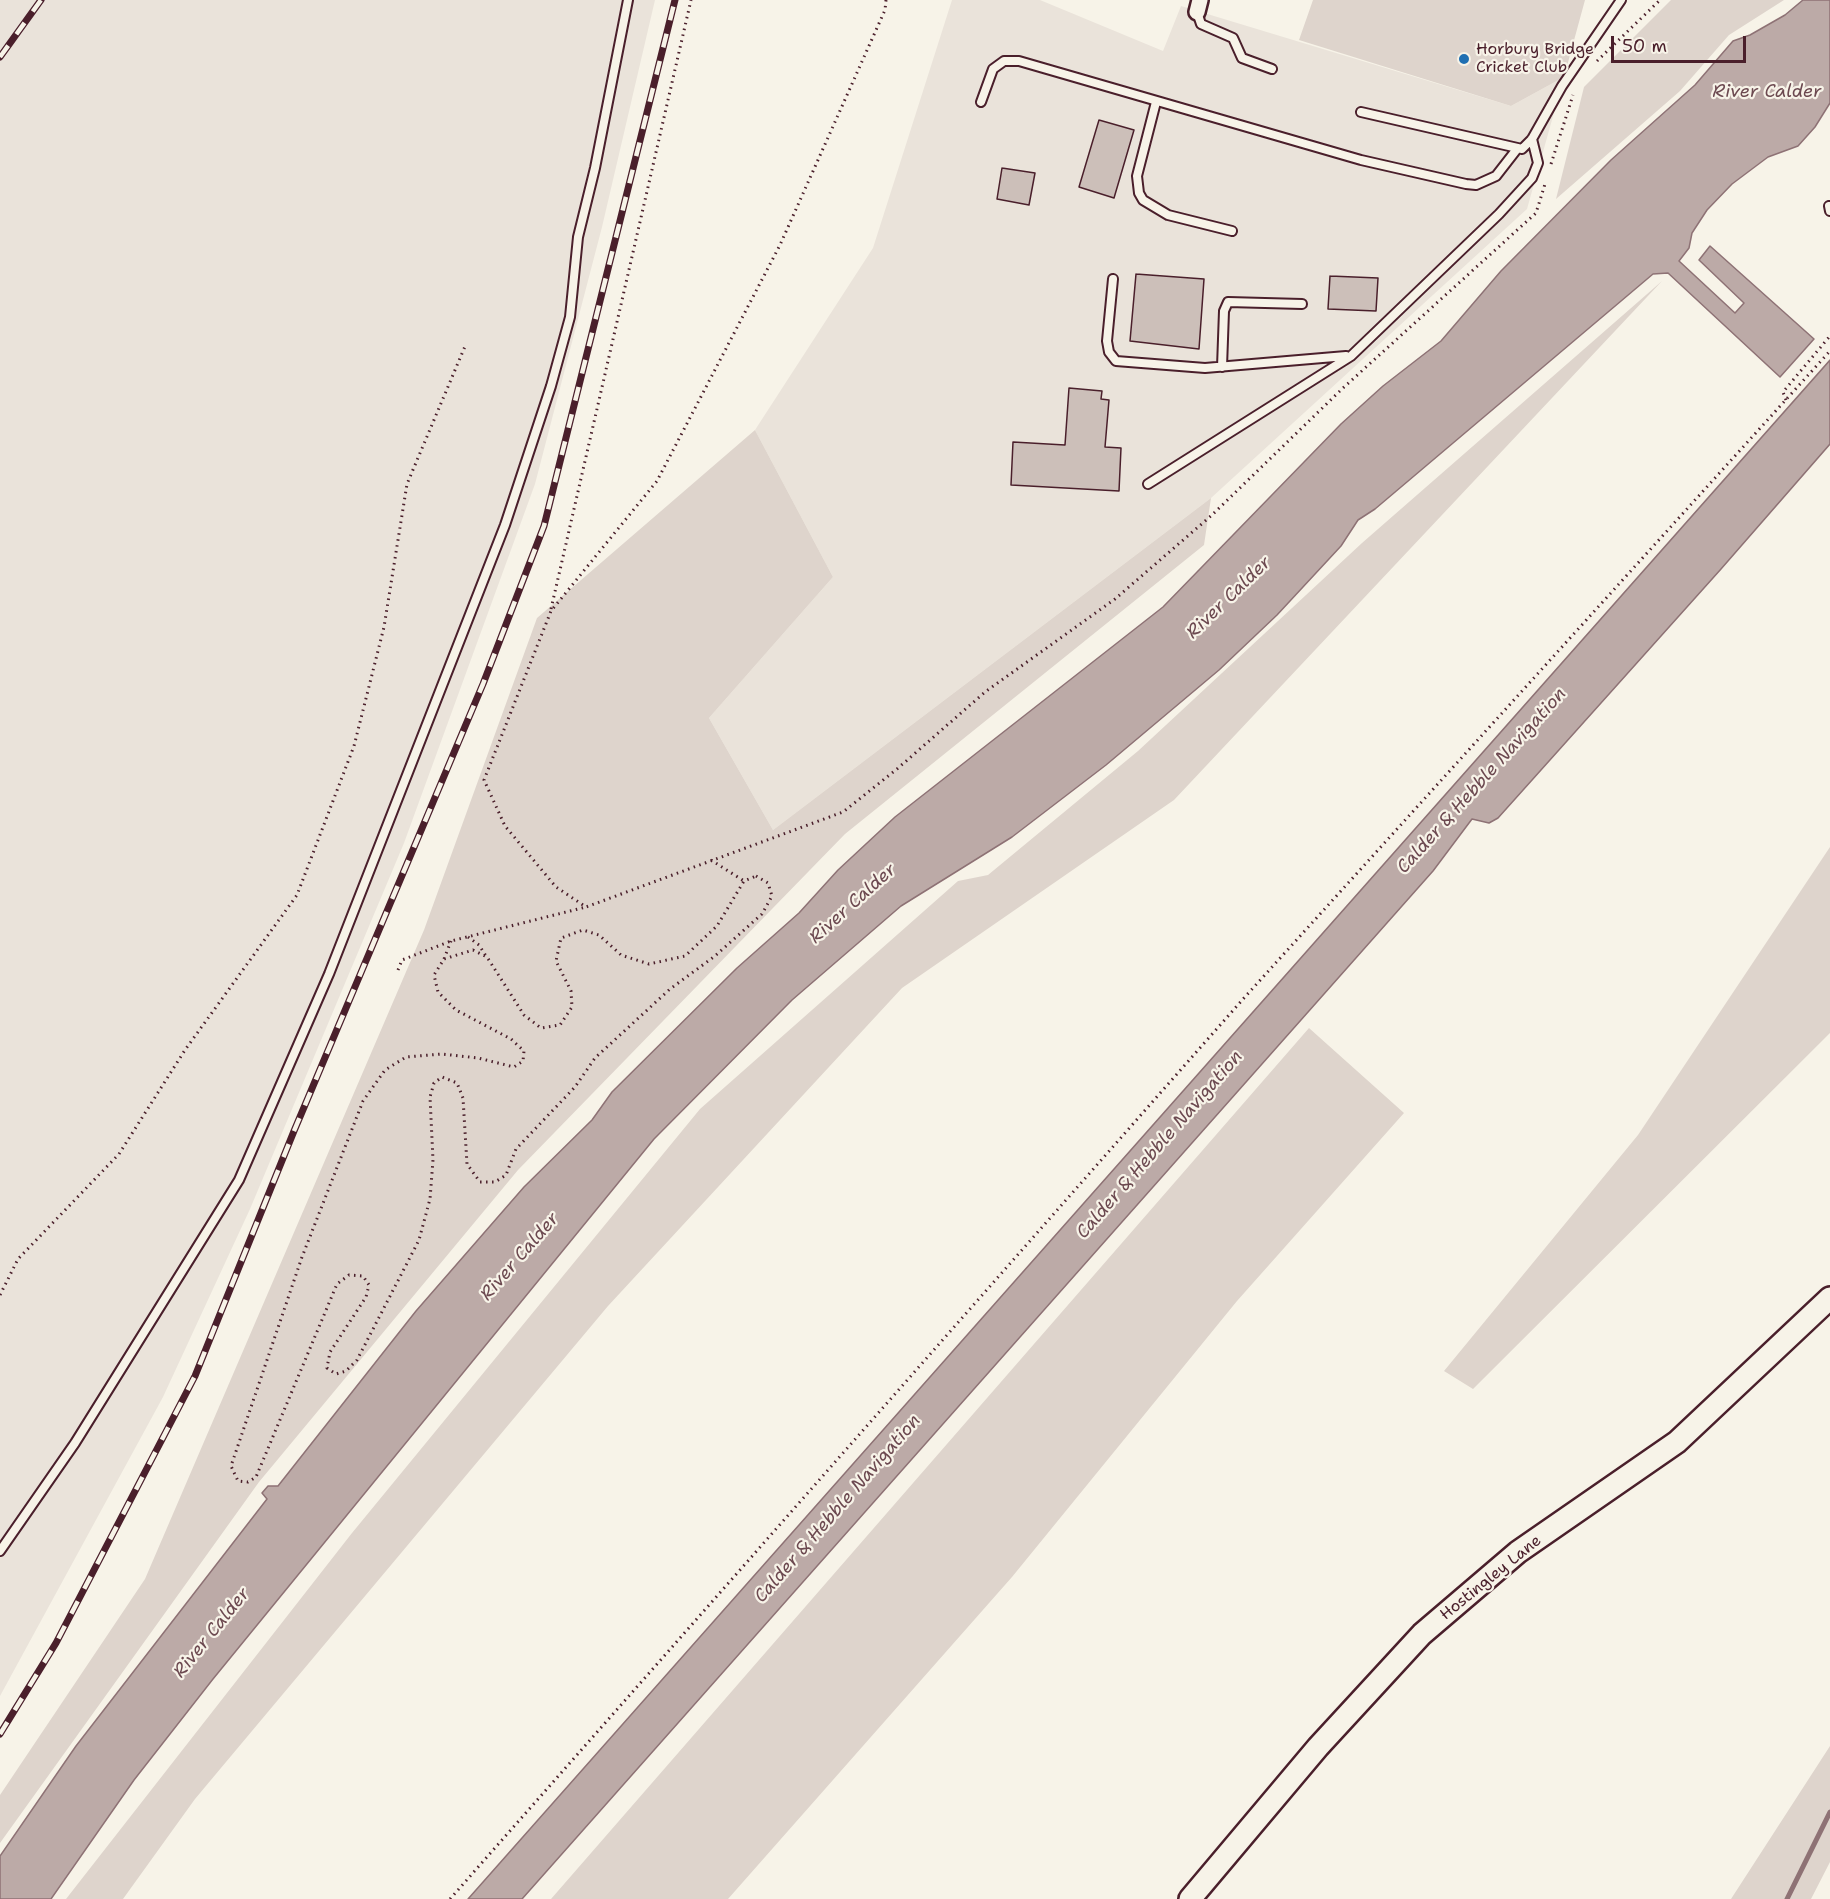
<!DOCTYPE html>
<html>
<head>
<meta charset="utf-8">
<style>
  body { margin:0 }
  #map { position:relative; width:1830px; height:1899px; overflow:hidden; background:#f7f3e8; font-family:"Shantell Sans",sans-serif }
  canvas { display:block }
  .scale { position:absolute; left:1611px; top:36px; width:135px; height:27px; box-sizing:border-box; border:3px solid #4a1f2b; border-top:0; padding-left:8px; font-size:18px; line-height:21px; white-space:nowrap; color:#4a1f2b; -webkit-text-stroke:4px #f7f3e8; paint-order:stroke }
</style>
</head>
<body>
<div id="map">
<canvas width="1830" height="1899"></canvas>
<div class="scale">50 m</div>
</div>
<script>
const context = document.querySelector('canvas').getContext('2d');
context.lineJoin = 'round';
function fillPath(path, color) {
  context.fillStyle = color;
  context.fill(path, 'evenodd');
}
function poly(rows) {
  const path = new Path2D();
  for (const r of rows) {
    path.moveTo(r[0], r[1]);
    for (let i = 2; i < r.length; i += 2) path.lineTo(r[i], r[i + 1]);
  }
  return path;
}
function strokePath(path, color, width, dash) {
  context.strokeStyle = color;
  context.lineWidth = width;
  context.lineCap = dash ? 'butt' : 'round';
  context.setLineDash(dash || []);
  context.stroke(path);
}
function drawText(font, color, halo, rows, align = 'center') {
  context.font = font + ' "Shantell Sans",sans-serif';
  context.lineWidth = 4.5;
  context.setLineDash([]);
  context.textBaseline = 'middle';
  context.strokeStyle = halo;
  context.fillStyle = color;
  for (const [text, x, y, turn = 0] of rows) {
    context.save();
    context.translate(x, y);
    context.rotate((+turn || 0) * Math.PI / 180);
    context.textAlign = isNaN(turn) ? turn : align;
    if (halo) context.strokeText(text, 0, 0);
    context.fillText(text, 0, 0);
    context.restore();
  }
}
fillPath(poly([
  [0,0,655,0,602,227,535,484,404,843,250,1209,163,1397,0,1696],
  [952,0,1040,0,1163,51,1181,6,1511,106,1564,77,1527,209,1211,498,773,830,709,718,833,577,755,430,873,248]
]), '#eae3da');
fillPath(poly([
  [1313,0,1585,0,1564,77,1511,106,1299,40],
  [1671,0,1784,0,1729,35,1680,91,1556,199,1584,87],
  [1662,281,1174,800,902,988,608,1306,195,1799,123,1899,66,1899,352,1533,700,1109,958,881,988,875,1138,751,1362,543],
  [755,430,833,577,709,718,773,830,1211,498,1204,545,845,834,518,1170,259,1482,0,1843,0,1795,145,1579,424,930,537,618],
  [1830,847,1830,1033,1473,1389,1444,1371,1638,1135],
  [1309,1028,1404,1113,1237,1301,1012,1577,728,1899,551,1899],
  [1830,1746,1830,1862,1811,1899,1731,1899]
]), '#ded4cc');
const water = poly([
  [1803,0,1830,0,1830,103,1815,127,1798,146,1768,157,1732,184,1707,210,1692,233,1689,248,1679,261,1735,313,1744,303,1699,260,1710,246,1814,339,1780,377,1668,273,1653,274,1375,509,1358,520,1341,546,1277,615,1219,670,1106,765,1012,837,901,906,792,1000,654,1139,213,1679,134,1780,51,1899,0,1899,0,1856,76,1746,267,1499,262,1493,268,1486,278,1486,416,1311,524,1187,592,1120,612,1092,737,968,799,913,838,870,895,817,1163,607,1341,424,1383,386,1441,341,1501,271,1611,160,1695,85,1733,41,1750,35,1785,15,1803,0],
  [1830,360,1830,444,1721,569,1498,818,1489,823,1472,819,1433,871,522,1899,468,1899,1830,360]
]);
fillPath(water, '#bcaaa7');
strokePath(water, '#8e7275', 1.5);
strokePath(poly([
  [1787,1899,1830,1812]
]), '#8e7275', 5);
const building = poly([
  [1099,120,1134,130,1114,198,1079,187,1099,120],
  [1002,168,1035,173,1029,205,997,199,1002,168],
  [1136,274,1204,279,1199,349,1130,341,1136,274],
  [1330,276,1378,278,1376,311,1328,309,1330,276],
  [1069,388,1102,391,1101,399,1109,400,1105,447,1121,448,1119,491,1011,485,1013,442,1065,445,1069,388]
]);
fillPath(building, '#ccbfb9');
strokePath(building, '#4a1f2b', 1.5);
const service = poly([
  [1197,12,1201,24,1233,38,1242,58,1272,69],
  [981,102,993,69,1004,61,1019,61,1361,160,1466,184,1476,185,1496,176,1517,149],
  [1156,102,1137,176,1139,193,1143,200,1168,215,1232,231],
  [1361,112,1522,149,1532,139,1562,86,1621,0],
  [1829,206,1830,211],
  [1113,279,1107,341,1109,352,1116,361,1205,368,1346,356],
  [1222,367,1224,311,1228,302,1302,304],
  [1148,484,1351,356,1499,214,1532,178,1538,163,1532,139],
  [0,1551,75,1443,239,1180,329,974,505,525,551,386,570,317,578,237,595,168,628,0]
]);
const minor = poly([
  [1197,12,1200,0]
]);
const secondary = poly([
  [1190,1899,1318,1747,1422,1634,1518,1552,1677,1442,1830,1298]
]);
strokePath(service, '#4a1f2b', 12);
strokePath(minor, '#4a1f2b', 20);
strokePath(secondary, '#4a1f2b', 26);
strokePath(poly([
  [886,0,885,10,780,245,657,481,551,611,484,780,505,826,556,887,586,907,843,812,897,769,985,692,1115,599,1212,515,1343,388,1536,213,1545,184],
  [1597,61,1660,0],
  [1551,164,1573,95],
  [1786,400,1783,392,1830,336],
  [551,609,691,0],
  [711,860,744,881],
  [756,876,768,883,772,896,762,914,715,956,670,989,595,1058,575,1087,516,1149,506,1175,495,1182,480,1182,467,1164,463,1098,457,1083,442,1077,434,1083,430,1097,433,1160,430,1199,419,1240,357,1360,346,1371,336,1374,327,1368,330,1352,366,1297,369,1285,363,1276,349,1275,337,1284,256,1477,248,1482,238,1481,231,1466,302,1257,363,1101,385,1070,406,1057,442,1054,478,1058,514,1067,523,1061,524,1051,511,1039,456,1010,438,992,434,975,444,959,473,950,487,957,524,1015,541,1028,560,1025,572,1007,571,991,556,961,561,938,583,930,599,935,621,955,649,964,685,956,717,926,744,881,756,876],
  [468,937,479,945,486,956],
  [444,959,451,941],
  [398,970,402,960,451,941,586,907],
  [0,1295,18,1259,119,1154,185,1050,297,895,354,746,384,627,407,484,466,344],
  [450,1899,1244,998,1830,351]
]), '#4a1f2b', 3, [1.5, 4.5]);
strokePath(service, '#f7f3e8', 8);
strokePath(minor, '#f7f3e8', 15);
strokePath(secondary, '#f7f3e8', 21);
const rail = poly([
  [0,57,41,0],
  [0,1734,56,1643,195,1376,294,1131,483,684,544,526,675,0]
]);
strokePath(rail, '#4a1f2b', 7);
strokePath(rail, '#f7f3e8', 4.5, [14]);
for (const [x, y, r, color] of [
  [1464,59,6,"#1f6fb2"]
]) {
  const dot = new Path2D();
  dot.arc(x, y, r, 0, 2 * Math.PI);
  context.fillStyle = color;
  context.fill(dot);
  strokePath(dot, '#f7f3e8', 2);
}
drawText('16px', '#4a1f2b', '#f7f3e8', [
  ["Horbury Bridge",1476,50],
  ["Cricket Club",1476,68]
], 'left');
drawText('16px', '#4a1f2b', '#f7f3e8', [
  ["Hostingley Lane",1491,1578,-39]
]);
drawText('italic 18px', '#6c4950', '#f7f3e8', [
  ["River Calder",1767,92],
  ["River Calder",1229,598,-44],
  ["Calder & Hebble Navigation",1482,781,-48],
  ["River Calder",853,904,-42],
  ["Calder & Hebble Navigation",1160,1145,-49],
  ["River Calder",520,1257,-49],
  ["Calder & Hebble Navigation",838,1509,-49],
  ["River Calder",212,1633,-51]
]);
</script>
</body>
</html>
